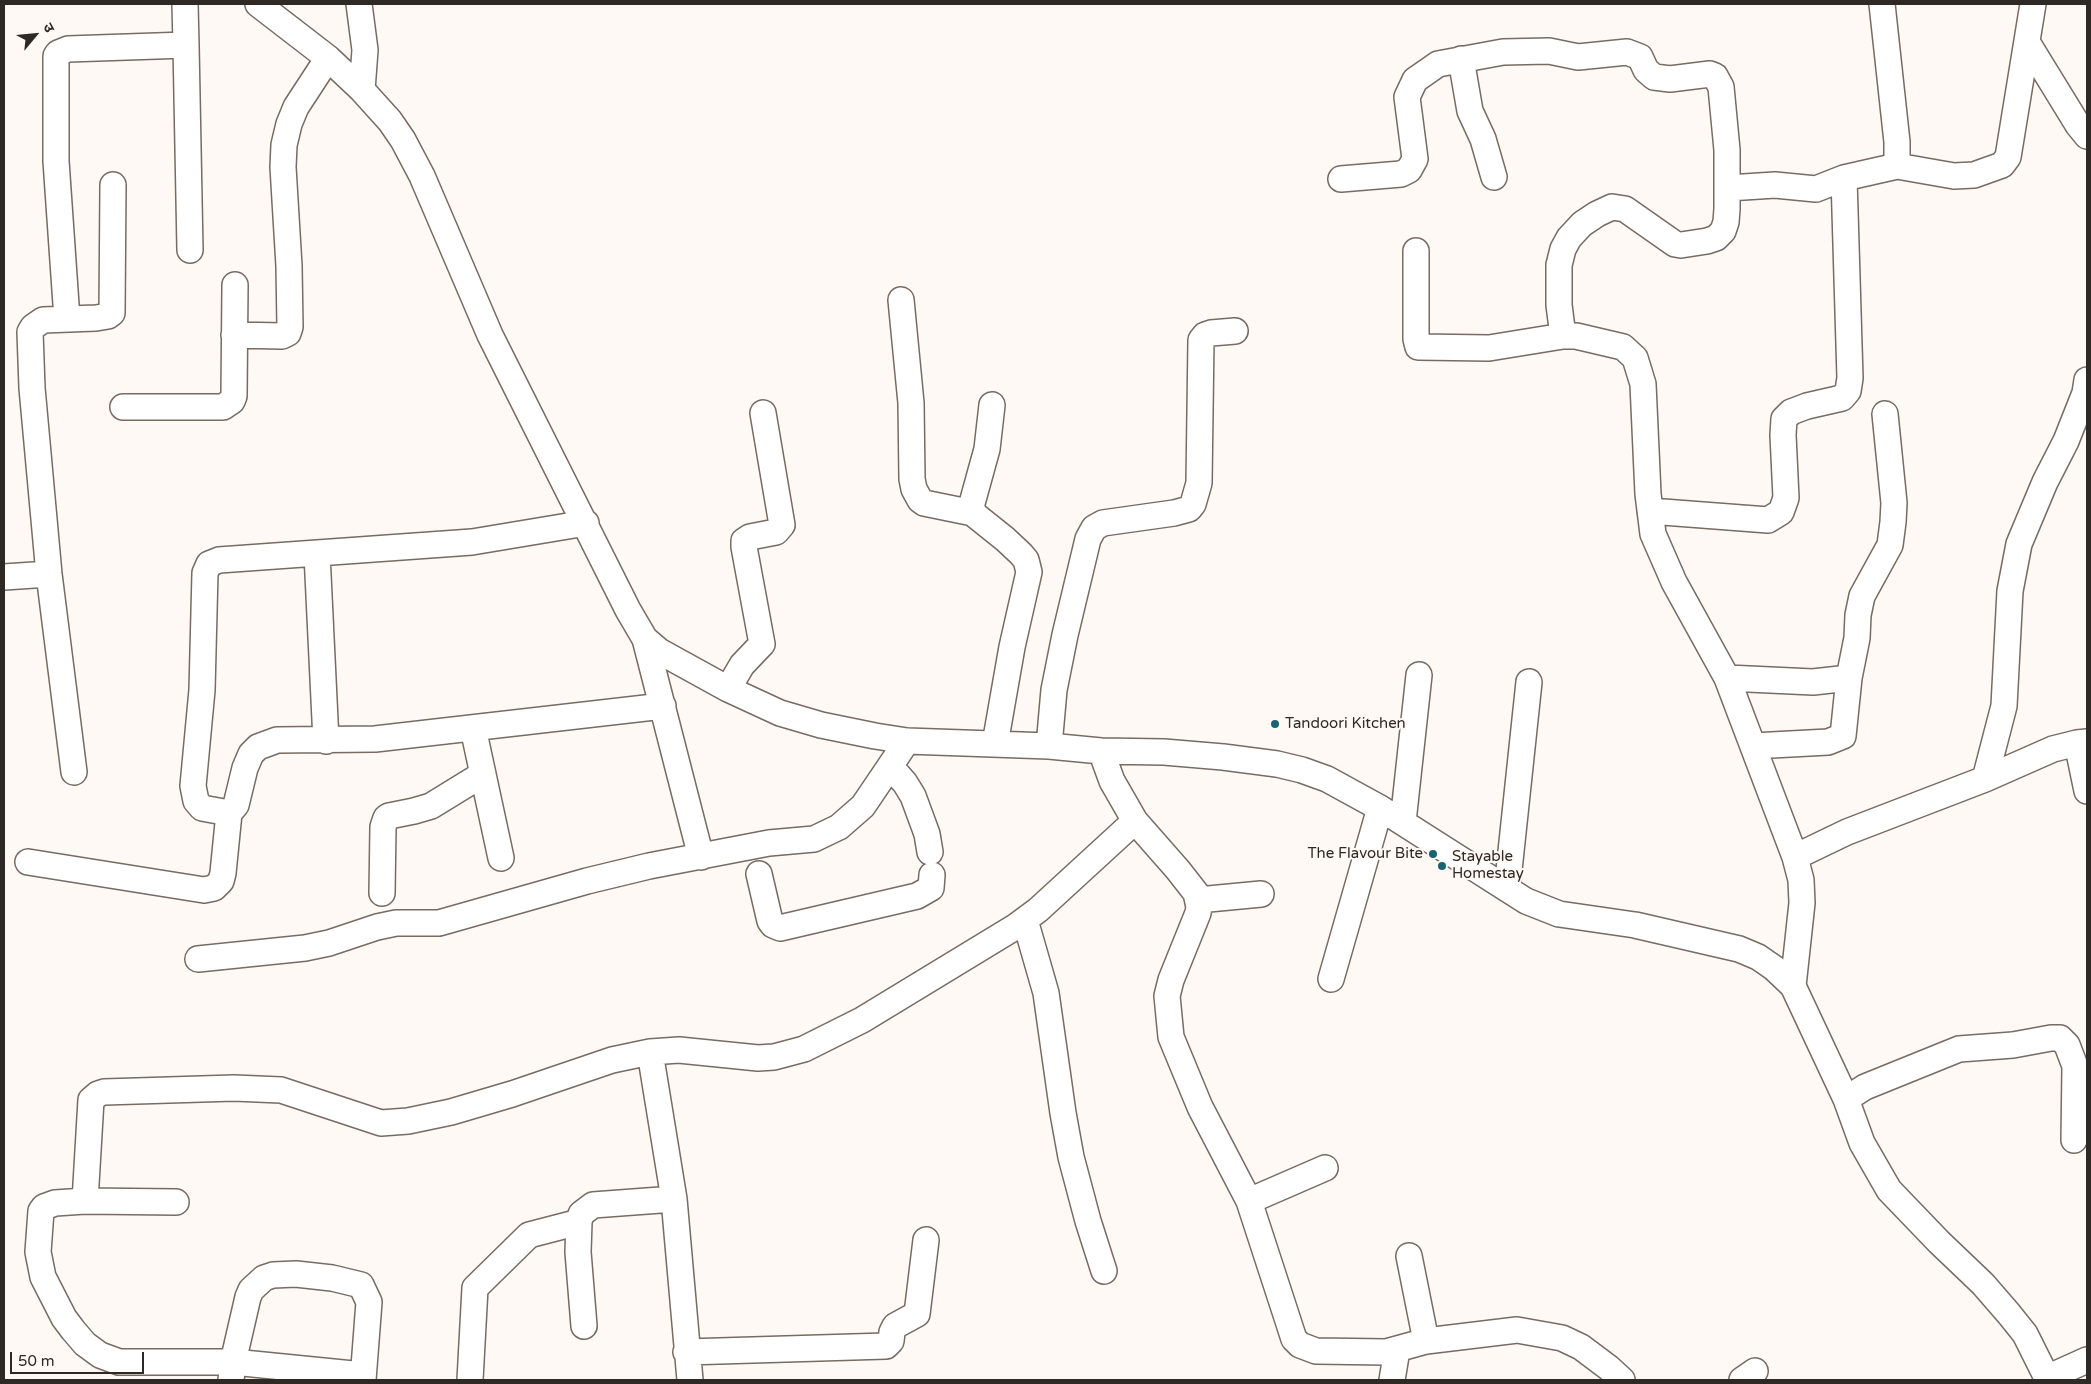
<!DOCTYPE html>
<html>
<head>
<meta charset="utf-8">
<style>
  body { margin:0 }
  #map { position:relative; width:2091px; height:1384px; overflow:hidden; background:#fff9f5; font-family:"Varela Round","Noto Sans Devanagari",sans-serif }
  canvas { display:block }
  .frame { position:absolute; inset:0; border:5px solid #2e2925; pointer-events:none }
  .north { position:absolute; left:10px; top:10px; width:50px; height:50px; -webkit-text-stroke:4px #fff9f5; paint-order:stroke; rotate:62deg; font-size:14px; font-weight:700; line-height:20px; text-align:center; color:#2e2925 }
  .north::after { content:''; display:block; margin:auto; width:18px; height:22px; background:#2e2925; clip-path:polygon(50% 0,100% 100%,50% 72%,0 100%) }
  .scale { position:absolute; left:10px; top:1352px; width:134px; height:22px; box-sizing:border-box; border:2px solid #2e2925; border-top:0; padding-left:6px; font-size:15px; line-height:18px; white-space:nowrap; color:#2e2925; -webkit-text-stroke:4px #fff9f5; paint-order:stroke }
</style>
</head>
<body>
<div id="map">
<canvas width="2091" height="1384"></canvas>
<div class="frame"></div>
<div class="north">उ</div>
<div class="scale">50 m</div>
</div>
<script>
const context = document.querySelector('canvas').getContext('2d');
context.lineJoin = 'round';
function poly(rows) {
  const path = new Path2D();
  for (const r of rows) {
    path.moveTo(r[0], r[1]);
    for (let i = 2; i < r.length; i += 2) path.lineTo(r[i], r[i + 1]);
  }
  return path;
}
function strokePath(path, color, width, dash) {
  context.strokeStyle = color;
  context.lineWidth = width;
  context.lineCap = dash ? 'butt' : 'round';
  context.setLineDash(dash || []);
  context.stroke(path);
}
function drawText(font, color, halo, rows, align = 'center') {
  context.font = font + ' "Varela Round",sans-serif';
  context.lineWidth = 4;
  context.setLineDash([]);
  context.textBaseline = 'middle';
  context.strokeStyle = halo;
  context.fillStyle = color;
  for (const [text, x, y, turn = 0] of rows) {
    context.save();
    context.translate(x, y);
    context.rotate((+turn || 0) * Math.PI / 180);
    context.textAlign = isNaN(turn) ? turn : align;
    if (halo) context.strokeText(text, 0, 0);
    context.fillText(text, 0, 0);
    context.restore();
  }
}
const minor = poly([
  [258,4,328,58,362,90,390,121,403,140,422,176,490,335,628,610,645,639,659,651,728,689,780,713,821,725,875,736,907,741,1049,746,1101,751,1164,752,1223,757,1277,764,1302,770,1327,779,1380,808,1526,901,1559,914,1635,925,1739,949,1758,957,1774,968,1793,986,1846,1099,1862,1143,1889,1190,1939,1242,1983,1284,2009,1314,2025,1334,2048,1380],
  [359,4,365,50,362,90],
  [2027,42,2078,125,2087,136],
  [186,45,190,250],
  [1461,59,1470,111,1483,139,1494,177],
  [1897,166,1954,176,1974,175,2002,165,2008,157,2033,4],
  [1341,179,1401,174,1409,170,1415,159,1407,97,1415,80,1438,64,1503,52,1549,51,1578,57,1627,52,1640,57,1646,70,1654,77,1670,79,1710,74,1715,76,1721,87,1727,150,1727,209,1726,222,1723,231,1716,238,1707,241,1681,245,1675,244,1625,209,1612,207,1597,214,1582,224,1569,238,1563,249,1559,265,1559,305,1563,336],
  [1728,188,1775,185,1816,189,1844,178,1897,166,1897,142,1882,4],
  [1416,251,1416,339,1418,347,1489,348,1563,336,1576,336,1623,347,1635,358,1643,384,1648,494,1653,534,1674,582,1727,678,1795,857],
  [901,300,911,403,912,479,914,489,920,500,924,503,973,513],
  [67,319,56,161,56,56,58,53,68,49,186,45,185,4],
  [234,335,282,336,288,333,290,327,289,266,283,167,284,145,289,124,296,107,328,58],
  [992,405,987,449,971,507,975,515,1005,539,1021,554,1026,560,1029,572,1012,647,995,744],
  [123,407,223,407,232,401,234,396,235,285],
  [1650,511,1768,520,1781,512,1786,498,1783,435,1784,419,1791,412,1807,406,1842,398,1848,391,1850,378,1844,178],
  [586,523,472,542,219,560,209,564,205,573,202,690,193,786,196,801,202,808,229,813,236,805,245,768,251,754,258,747,277,740,375,739,663,706],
  [317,554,326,741],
  [4,577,49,574],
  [645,639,701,857],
  [1727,678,1813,682,1849,678,1857,638,1858,615,1862,596,1890,545,1893,522,1894,503,1885,414],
  [728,689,742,665,762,644,744,547,744,541,750,537,776,532,782,525,763,413],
  [473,728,501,858],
  [2077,743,2087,791],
  [1049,746,1054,690,1065,635,1088,539,1094,528,1103,523,1174,513,1189,509,1193,504,1199,483,1201,340,1205,335,1211,333,1235,331],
  [1753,746,1828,742,1843,736,1849,678],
  [1101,751,1112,781,1135,821,1178,870,1196,893,1199,907,1198,913,1171,980,1167,996,1171,1037,1200,1107,1249,1201,1294,1339,1300,1345,1316,1351,1386,1352,1426,1341,1517,1330,1562,1338,1581,1347,1609,1368,1622,1380],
  [891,767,905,783,913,796,927,834,930,852],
  [74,772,49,574,32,388,30,332,33,327,43,320,96,318,108,316,112,313,113,185],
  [1985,779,2053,749,2077,743,2087,742],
  [1403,822,1419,675],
  [28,862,204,890,214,888,221,881,223,873,229,813],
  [759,874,770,921,773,925,780,928,917,896,931,888,932,875],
  [1507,889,1529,682],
  [382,893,383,827,386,818,389,816,414,811,431,806,483,774],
  [1198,900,1261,894],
  [1025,920,1046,993,1063,1113,1071,1157,1088,1221,1104,1271],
  [198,959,305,948,329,943,377,927,396,923,439,923,587,881,649,866,769,843,814,839,839,827,863,806,907,741],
  [1331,979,1380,808],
  [1793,986,1802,903,1801,880,1795,857,1847,832,1985,779,2004,706,2010,591,2019,544,2045,482,2066,441,2085,393,2087,380],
  [650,1052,674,1199,690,1380],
  [1846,1099,1865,1087,1959,1049,2013,1045,2051,1038,2060,1038,2067,1045,2075,1066,2074,1140],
  [85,1201,91,1100,98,1094,104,1092,234,1088,281,1090,381,1123,408,1121,451,1112,512,1094,612,1060,650,1052,679,1050,758,1058,774,1057,804,1049,862,1020,1015,927,1038,910,1135,821],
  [1249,1201,1325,1168],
  [176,1202,85,1201,55,1203,44,1207,41,1211,38,1252,43,1277,64,1318,73,1330,85,1344,100,1355,119,1362,233,1362,231,1380],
  [1409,1256,1426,1341],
  [584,1326,578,1252,579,1222,581,1214,593,1205,674,1199],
  [686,1352,886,1346,891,1341,892,1332,895,1326,917,1314,926,1240],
  [2047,1378,2087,1360],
  [363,1380,369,1302,361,1285,332,1278,296,1274,273,1275,264,1278,251,1290,248,1297,233,1362,363,1375],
  [470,1380,475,1288,529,1235,579,1222],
  [1392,1380,1397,1350],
  [1742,1380,1755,1371]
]);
strokePath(minor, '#776b63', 28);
strokePath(minor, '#fff', 25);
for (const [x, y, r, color] of [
  [1275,724,5,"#196270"],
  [1433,854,5,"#196270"],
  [1442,866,5,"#196270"]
]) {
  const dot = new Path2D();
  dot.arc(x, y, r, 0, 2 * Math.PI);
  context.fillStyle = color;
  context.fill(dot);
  strokePath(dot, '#fff9f5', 2);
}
drawText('15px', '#2e2925', '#fff9f5', [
  ["Tandoori Kitchen",1285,724],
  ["The Flavour Bite",1423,854,"right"],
  ["Stayable",1452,857],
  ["Homestay",1452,874]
], 'left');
</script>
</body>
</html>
